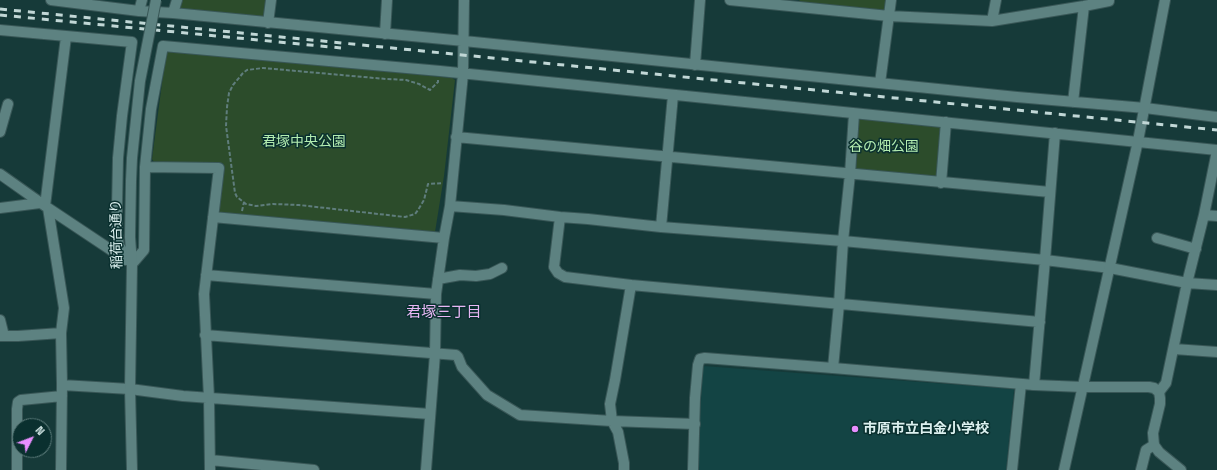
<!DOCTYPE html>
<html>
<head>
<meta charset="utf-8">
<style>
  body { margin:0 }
  #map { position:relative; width:1217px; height:470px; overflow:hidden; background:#163a39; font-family:"Space Grotesk",sans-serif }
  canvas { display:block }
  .north { position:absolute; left:12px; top:418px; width:40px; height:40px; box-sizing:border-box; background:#0a302f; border:1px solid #5e7d7c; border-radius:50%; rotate:48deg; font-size:11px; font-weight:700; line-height:16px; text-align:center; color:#dcf0ef }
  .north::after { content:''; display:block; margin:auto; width:14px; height:18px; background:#e88eff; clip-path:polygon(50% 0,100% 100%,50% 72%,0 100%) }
</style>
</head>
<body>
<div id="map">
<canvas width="1217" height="470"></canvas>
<div class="north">N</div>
</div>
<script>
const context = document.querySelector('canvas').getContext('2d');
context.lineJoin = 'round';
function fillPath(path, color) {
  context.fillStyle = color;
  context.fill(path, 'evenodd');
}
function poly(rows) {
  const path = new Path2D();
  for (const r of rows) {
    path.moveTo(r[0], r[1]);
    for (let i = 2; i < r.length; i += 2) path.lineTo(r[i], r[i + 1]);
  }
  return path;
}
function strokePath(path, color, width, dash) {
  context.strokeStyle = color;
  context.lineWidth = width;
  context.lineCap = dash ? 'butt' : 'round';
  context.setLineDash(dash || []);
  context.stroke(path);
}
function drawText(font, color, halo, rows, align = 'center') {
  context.font = font + ' "Space Grotesk","Noto Sans JP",sans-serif';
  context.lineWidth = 3;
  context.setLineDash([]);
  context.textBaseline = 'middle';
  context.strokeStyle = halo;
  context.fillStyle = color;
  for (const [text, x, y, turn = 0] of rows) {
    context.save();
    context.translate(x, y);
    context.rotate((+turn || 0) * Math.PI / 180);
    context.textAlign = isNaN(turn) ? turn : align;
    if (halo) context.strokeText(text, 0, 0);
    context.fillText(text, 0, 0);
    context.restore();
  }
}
fillPath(poly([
  [703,366,1014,389,1006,470,697,470]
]), '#134444');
fillPath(poly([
  [177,0,271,0,268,23,173,13],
  [799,0,887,0,885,9,882,12,802,4],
  [170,50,452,78,455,80,444,176,435,232,221,214,218,211,223,163,155,164,152,159,166,53],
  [863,118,939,126,942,129,938,175,935,178,858,171,856,168,858,121]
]), '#2c4c2b');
const minor = poly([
  [51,0,139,11,173,13,464,41,1017,97,1145,108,1217,117],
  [730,0,889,16,992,21,1084,6,1109,1,1109,0],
  [139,11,142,0],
  [173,13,177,0],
  [992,21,996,0],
  [268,23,271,0],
  [0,30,132,42,122,116,118,158,117,209,117,234,119,246,132,264],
  [385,34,387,0],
  [695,65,700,0],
  [880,83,891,0],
  [1073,102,1084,6],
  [0,132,8,104],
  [456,137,1050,192],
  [145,167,219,168,204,294,209,398,210,470],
  [0,174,48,208,126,260],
  [941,183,946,122],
  [45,206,66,37],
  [450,206,504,210,560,217,588,219,661,227,843,241,1045,260,1110,268,1187,283,1217,285],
  [0,208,40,203],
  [48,208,64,308,61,333,62,385,61,470],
  [1204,215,1217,216],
  [213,217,444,238],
  [560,217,554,267,558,273,565,277,631,285,1040,322],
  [661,227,673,95],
  [1157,238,1196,249],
  [132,264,144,250,145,167,151,109,163,46,440,71,1217,150],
  [206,275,436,294],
  [438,279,460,275,476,276,490,274,502,268],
  [0,320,4,336],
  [205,335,456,355,458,357,462,367,487,395,520,415,612,421,695,424],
  [0,336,18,336,61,333],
  [1174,349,1217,352],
  [833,368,839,304,843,241,850,174,854,114],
  [62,385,130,389,183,396,430,414],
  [1034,385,1045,260,1055,133],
  [1159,392,1166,383,1187,283,1204,215,1217,151],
  [210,460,314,470],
  [17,470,17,409,18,402,21,400,62,396],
  [426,470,435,354,436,294,444,238,450,206,463,74,464,0],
  [624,470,624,463,618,432,612,421,610,404,615,380,631,285],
  [1012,470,1021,384],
  [1141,470,1146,450,1154,445]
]);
const tertiary = poly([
  [131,181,130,237,132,264,130,389,132,470],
  [693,470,695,398,698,365,700,359,705,358,833,368,1034,385,1083,387,1149,387,1154,388,1159,392,1160,398,1160,404,1153,433,1154,445,1159,452,1181,470],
  [1064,470,1138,141,1165,0]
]);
strokePath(minor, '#395757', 12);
strokePath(tertiary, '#395757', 12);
strokePath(poly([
  [438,80,438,82,430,90,419,84,406,80,386,79,263,68,247,70,243,73,233,85,229,93,227,107,226,126,235,193,237,197,246,204,256,206,273,204,299,205,405,217,415,214,418,210,424,200,428,184,443,183],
  [242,211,244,202]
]), '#5f7d7c', 2, [4, 2]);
strokePath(minor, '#5d8281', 10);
strokePath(tertiary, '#5d8281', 10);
strokePath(poly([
  [0,9,1217,130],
  [0,15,341,48]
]), '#c1d7d6', 3, [7, 7]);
const tertiaryBridge = poly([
  [131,181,132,158,140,81,156,0]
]);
strokePath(tertiaryBridge, '#395757', 12, []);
strokePath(tertiaryBridge, '#5d8281', 10);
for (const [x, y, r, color] of [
  [855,429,4,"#e88eff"]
]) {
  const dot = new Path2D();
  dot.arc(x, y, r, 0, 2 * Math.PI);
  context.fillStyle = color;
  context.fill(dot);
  strokePath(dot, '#0a302f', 1.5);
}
drawText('14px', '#b3ecb0', '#0a302f', [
  ["君塚中央公園",304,142],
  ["谷の畑公園",884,147]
]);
drawText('14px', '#dcf0ef', '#0a302f', [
  ["稲荷台通り",117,234,-91]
]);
drawText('bold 14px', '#dcf0ef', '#0a302f', [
  ["市原市立白金小学校",863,429]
], 'left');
drawText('15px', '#e8b7f5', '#0a302f', [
  ["君塚三丁目",444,313]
]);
</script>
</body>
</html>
